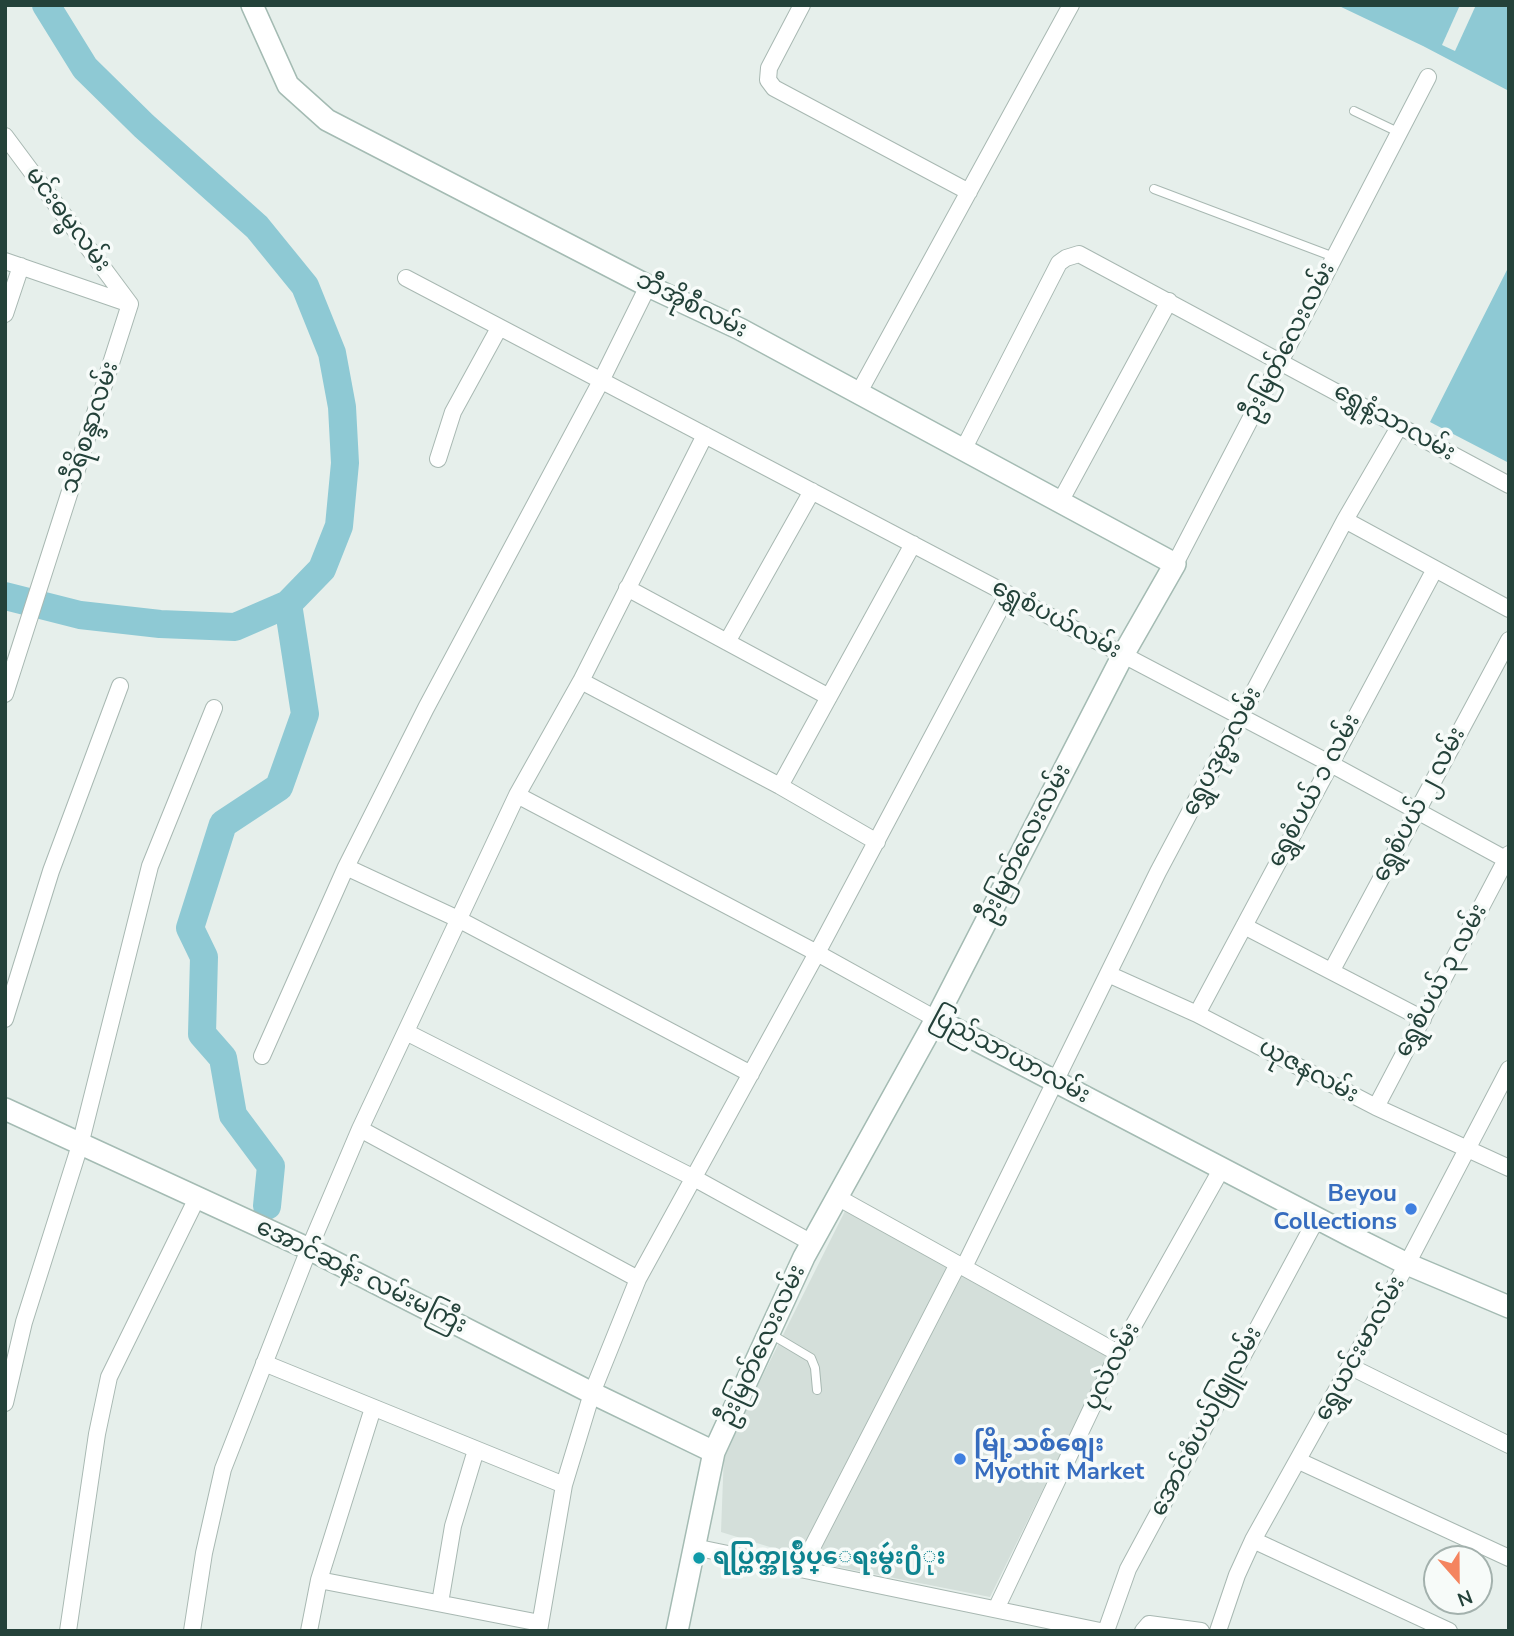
<!DOCTYPE html>
<html>
<head>
<meta charset="utf-8">
<style>
  body { margin:0 }
  #map { position:relative; width:1514px; height:1636px; overflow:hidden; background:#e6efeb; font-family:"Nunito Sans",sans-serif }
  canvas { display:block }
  .frame { position:absolute; inset:0; border:7px solid #24423a; pointer-events:none }
  .north { position:absolute; left:1423px; top:1545px; width:70px; height:70px; box-sizing:border-box; background:#f7fbf9; border:2px solid #a3b1ad; border-radius:50%; rotate:159deg; font-size:19px; font-weight:700; line-height:28px; text-align:center; color:#24423a }
  .north::after { content:''; display:block; margin:auto; width:24px; height:32px; background:#f4845f; clip-path:polygon(50% 0,100% 100%,50% 72%,0 100%) }
</style>
</head>
<body>
<div id="map">
<canvas width="1514" height="1636"></canvas>
<div class="frame"></div>
<div class="north">N</div>
</div>
<script>
const context = document.querySelector('canvas').getContext('2d');
context.lineJoin = 'round';
function fillPath(path, color) {
  context.fillStyle = color;
  context.fill(path, 'evenodd');
}
function poly(rows) {
  const path = new Path2D();
  for (const r of rows) {
    path.moveTo(r[0], r[1]);
    for (let i = 2; i < r.length; i += 2) path.lineTo(r[i], r[i + 1]);
  }
  return path;
}
function strokePath(path, color, width, dash) {
  context.strokeStyle = color;
  context.lineWidth = width;
  context.lineCap = dash ? 'butt' : 'round';
  context.setLineDash(dash || []);
  context.stroke(path);
}
function drawText(font, color, halo, rows, align = 'center') {
  context.font = font + ' "Nunito Sans","Noto Sans Myanmar",sans-serif';
  context.lineWidth = 7;
  context.setLineDash([]);
  context.textBaseline = 'middle';
  context.strokeStyle = halo;
  context.fillStyle = color;
  for (const [text, x, y, turn = 0] of rows) {
    context.save();
    context.translate(x, y);
    context.rotate((+turn || 0) * Math.PI / 180);
    context.textAlign = isNaN(turn) ? turn : align;
    if (halo) context.strokeText(text, 0, 0);
    context.fillText(text, 0, 0);
    context.restore();
  }
}
fillPath(poly([
  [845,1211,949,1268,799,1556,721,1532,724,1453],
  [959,1272,1108,1357,990,1597,808,1561]
]), '#d4dfda');
fillPath(poly([
  [1337,5,1509,5,1509,91,1423,46],
  [1509,266,1509,463,1430,422]
]), '#8ec9d4');
fillPath(poly([
  [1460,5,1476,5,1455,51,1442,45]
]), '#e6efeb');
strokePath(poly([
  [5,596,80,615,160,624,235,627,288,604,322,569,339,526,345,463,342,407,332,353,305,286,257,227,144,126,85,68,46,5],
  [267,1206,271,1166,233,1115,223,1058,202,1034,204,957,190,928,223,824,279,787,305,714,288,604]
]), '#8ec9d4', 28);
const lane = poly([
  [1354,111,1398,132],
  [1154,189,1334,257],
  [769,1333,811,1358,815,1368,817,1390]
]);
const street = poly([
  [802,5,769,68,768,80,774,88,969,192],
  [5,136,130,304],
  [5,261,130,304],
  [406,278,1329,763,1509,861],
  [5,314,21,266],
  [858,394,1071,5],
  [963,450,1059,263,1066,258,1079,254,1509,485],
  [438,459,453,412,499,328],
  [1060,502,1169,301],
  [1345,520,1509,609],
  [1175,564,1428,77],
  [627,588,829,697],
  [727,642,812,491],
  [581,681,780,786,877,842],
  [5,694,130,304],
  [780,786,913,544],
  [517,795,817,953,936,1019],
  [346,867,426,708,601,381,648,286],
  [1244,926,1423,1019],
  [1332,970,1509,640],
  [1108,974,1197,1014,1376,1107,1509,1168],
  [1197,1014,1435,569],
  [5,1019,51,871,120,686],
  [406,1032,694,1178,812,1243],
  [262,1056,346,867,458,919,751,1074],
  [1376,1107,1509,854],
  [360,1129,638,1279],
  [837,1197,1118,1353],
  [964,1267,1158,872,1345,520,1399,427],
  [264,1363,564,1485],
  [1351,1367,1509,1445],
  [5,1403,24,1322,80,1145,150,866,214,708],
  [1299,1461,1509,1558],
  [1253,1540,1449,1631],
  [694,1547,1100,1631],
  [801,1569,958,1264],
  [319,1580,540,1623],
  [440,1603,453,1526,476,1450],
  [996,1609,1118,1353,1222,1168],
  [68,1631,97,1434,109,1377,197,1198],
  [192,1631,204,1553,223,1469,309,1249,360,1129,517,795,581,681,705,435],
  [309,1631,319,1580,373,1408],
  [539,1631,564,1485,592,1393,638,1279,817,953,1008,594],
  [1106,1631,1128,1569,1317,1218],
  [1143,1631,1149,1624,1201,1631],
  [1218,1631,1237,1575,1253,1540,1407,1264,1509,1069]
]);
const secondary = poly([
  [252,5,288,85,327,120,648,286,740,329,1175,564,1123,655,936,1019,804,1257,714,1452,677,1631],
  [936,1019,1351,1236,1407,1264,1509,1307],
  [5,1109,309,1249,592,1393,714,1452]
]);
strokePath(lane, '#a8b8b2', 10);
strokePath(street, '#a8b8b2', 18);
strokePath(secondary, '#a4bbb3', 24);
strokePath(lane, '#fff', 8);
strokePath(street, '#fff', 16);
strokePath(secondary, '#fff', 21);
for (const [x, y, r, color] of [
  [1411,1209,7,"#3f7fe0"],
  [960,1459,7,"#3f7fe0"],
  [699,1558,7,"#0f9aa8"]
]) {
  const dot = new Path2D();
  dot.arc(x, y, r, 0, 2 * Math.PI);
  context.fillStyle = color;
  context.fill(dot);
  strokePath(dot, '#f7fbf9', 2.5);
}
drawText('24px', '#24423a', '#f7fbf9', [
  ["မင်းဓမ္မလမ်း",67,220,53],
  ["ဘီအိုစီလမ်း",691,306,26],
  ["ဦးမြတ်လေးလမ်း",1290,342,-63],
  ["ရွှေနံ့သာလမ်း",1394,423,29],
  ["သီရိစန္ဒာလမ်း",91,428,-72],
  ["ရွှေစံပယ်လမ်း",1056,620,28],
  ["ရွှေပဒုမ္မာလမ်း",1223,752,-62],
  ["ရွှေစံပယ် ၁ လမ်း",1315,791,-62],
  ["ရွှေစံပယ် ၂ လမ်း",1420,805,-62],
  ["ဦးမြတ်လေးလမ်း",1026,844,-63],
  ["ရွှေစံပယ် ၃ လမ်း",1442,981,-62],
  ["ပြည်သာယာလမ်း",1010,1057,28],
  ["ယုဇနလမ်း",1308,1072,28],
  ["အောင်ဆန်း လမ်းမကြီး",361,1277,26],
  ["ဦးမြတ်လေးလမ်း",763,1346,-65],
  ["ရွှေယင်းမာလမ်း",1361,1349,-61],
  ["ပုလဲလမ်း",1113,1367,-63],
  ["အောင်စံပယ်ဖြူလမ်း",1207,1422,-62]
]);
drawText('bold 24px', '#366cbe', '#f7fbf9', [
  ["Beyou",1397,1195],
  ["Collections",1397,1223],
  ["မြို့သစ်စျေး",974,1445,"left"],
  ["Myothit Market",974,1473,"left"]
], 'right');
drawText('bold 24px', '#0d838f', '#f7fbf9', [
  ["ရပ္ကြက္အုပ္ခ်ဳပ္ေရးမွဴး႐ံုး",713,1558]
], 'left');
</script>
</body>
</html>
